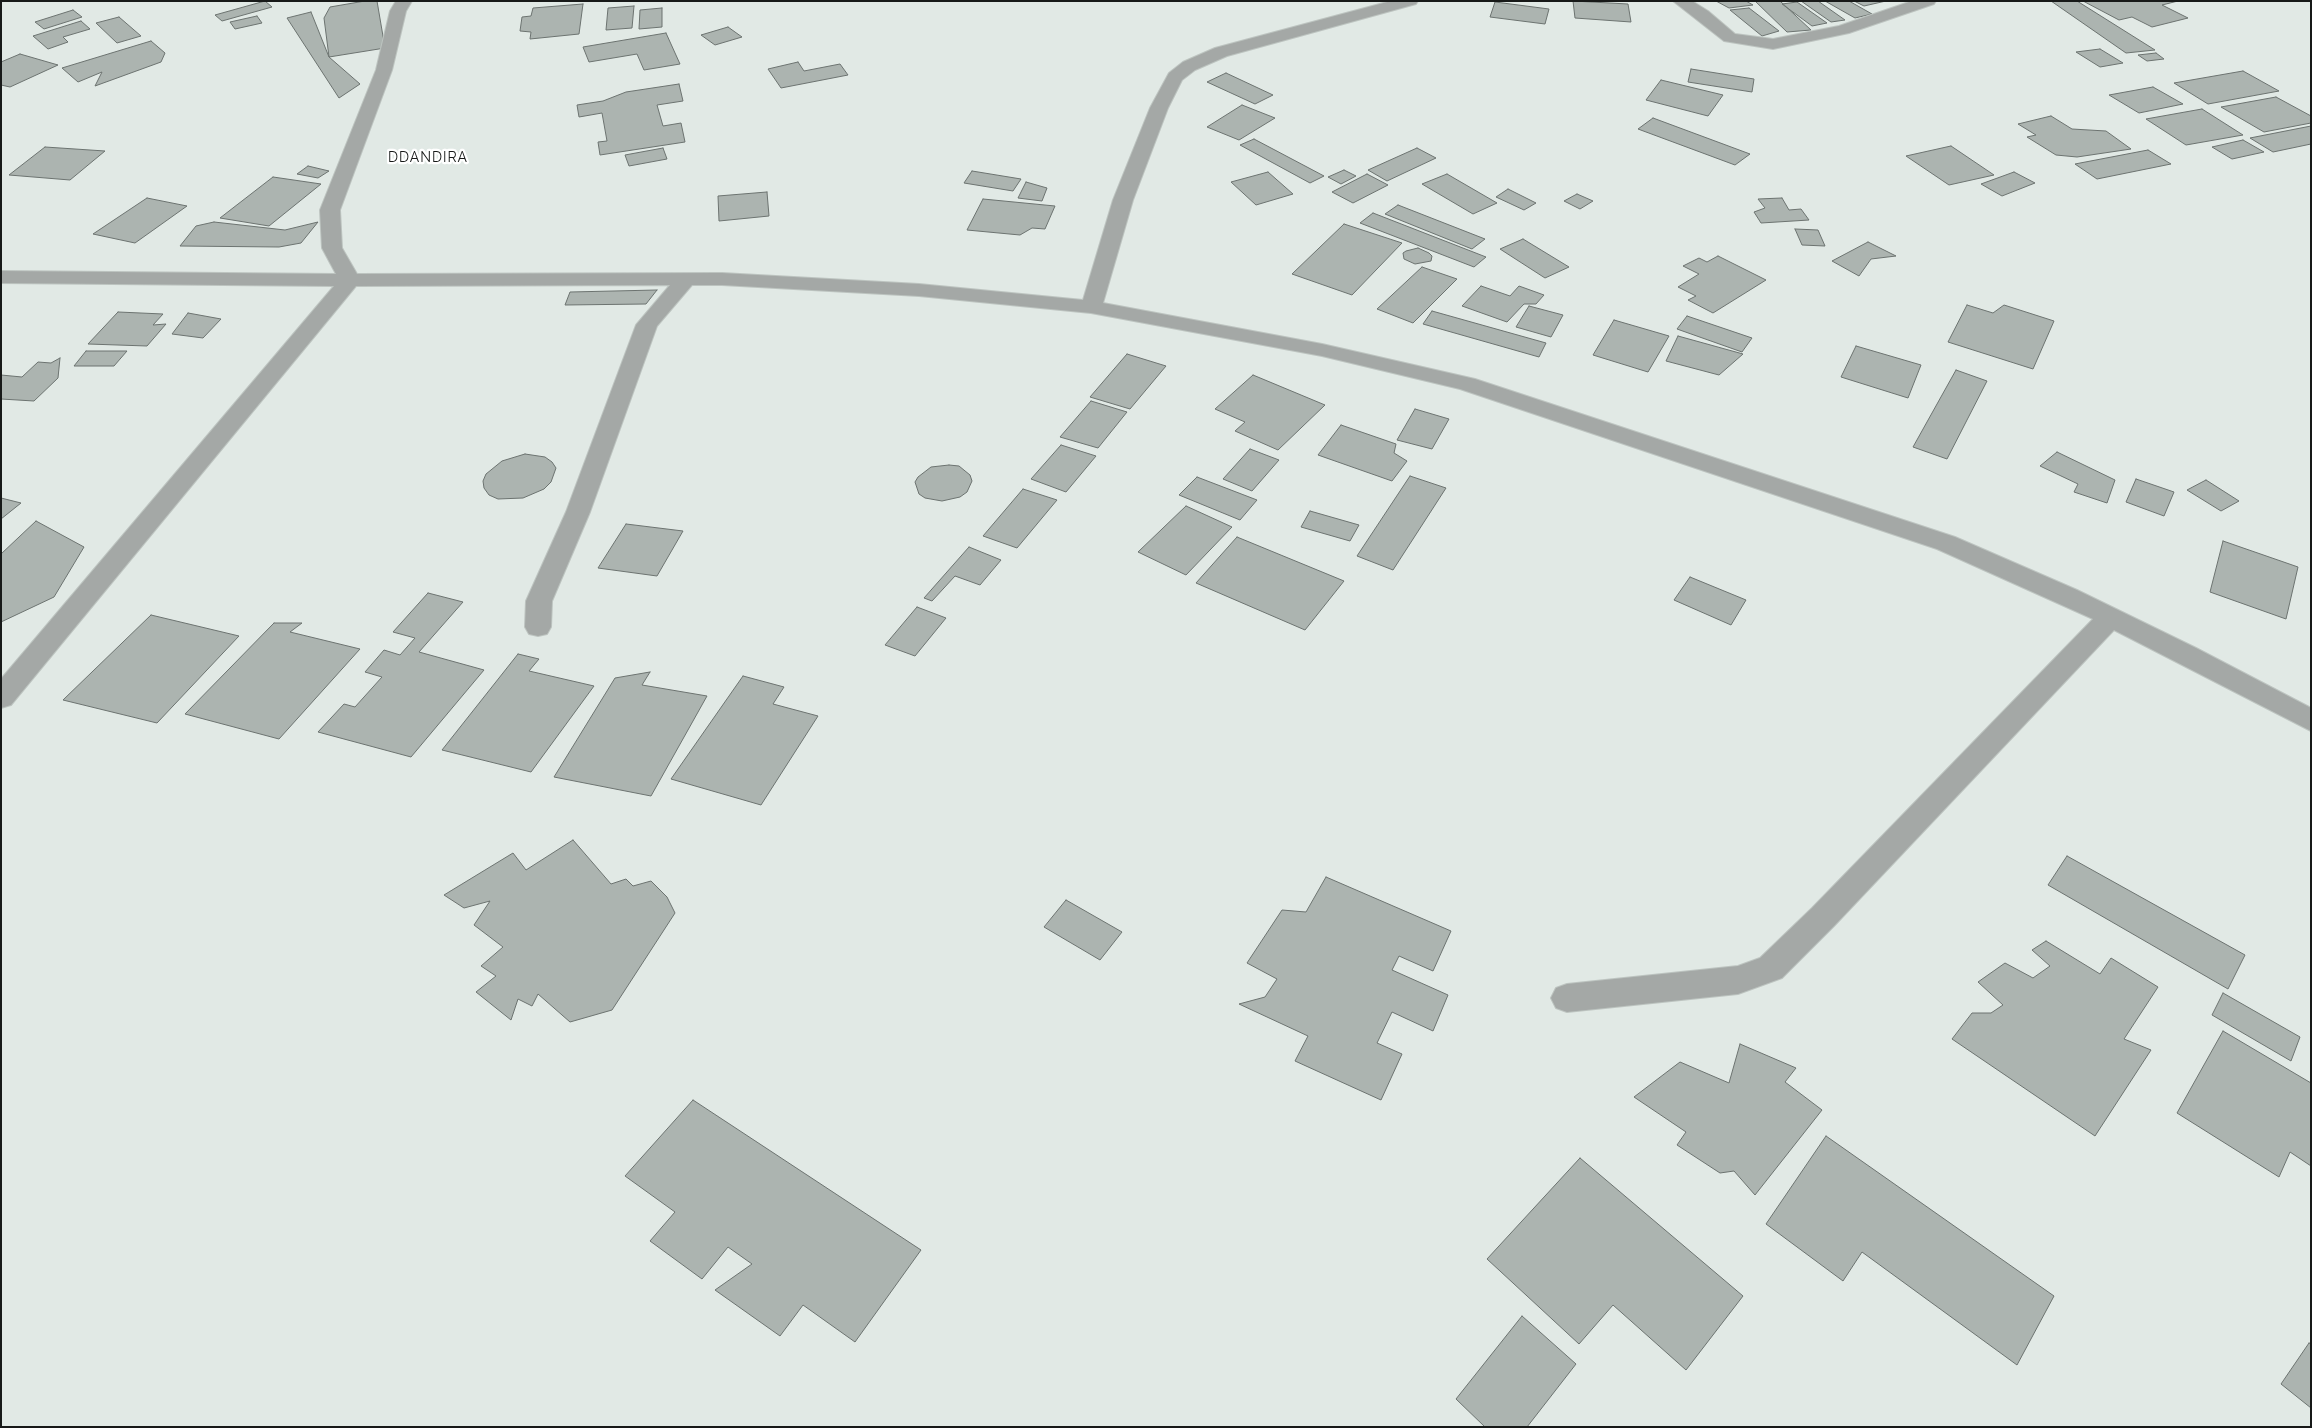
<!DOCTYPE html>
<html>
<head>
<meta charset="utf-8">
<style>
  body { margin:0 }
  #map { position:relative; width:2312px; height:1428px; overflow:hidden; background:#e1e9e5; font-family:Raleway,sans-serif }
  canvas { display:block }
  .frame { position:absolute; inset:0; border:2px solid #171918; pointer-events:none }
</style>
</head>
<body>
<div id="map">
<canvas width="2312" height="1428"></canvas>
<div class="frame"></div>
</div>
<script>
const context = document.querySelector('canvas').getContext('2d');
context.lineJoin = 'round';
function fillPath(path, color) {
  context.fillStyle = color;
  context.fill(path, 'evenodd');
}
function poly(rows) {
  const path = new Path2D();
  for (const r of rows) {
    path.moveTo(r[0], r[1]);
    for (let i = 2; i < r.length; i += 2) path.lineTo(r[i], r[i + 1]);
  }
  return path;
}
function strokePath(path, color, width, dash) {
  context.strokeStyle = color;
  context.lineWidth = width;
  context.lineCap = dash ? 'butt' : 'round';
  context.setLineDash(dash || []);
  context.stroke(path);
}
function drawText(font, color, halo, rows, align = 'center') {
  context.font = font + ' Raleway,sans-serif';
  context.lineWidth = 4.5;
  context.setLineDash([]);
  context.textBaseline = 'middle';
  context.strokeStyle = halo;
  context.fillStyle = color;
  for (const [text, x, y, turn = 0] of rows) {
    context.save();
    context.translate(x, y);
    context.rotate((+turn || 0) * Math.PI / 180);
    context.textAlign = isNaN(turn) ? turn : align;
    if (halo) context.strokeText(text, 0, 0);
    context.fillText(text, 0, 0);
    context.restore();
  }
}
const building = poly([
  [265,1,272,7,222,21,215,15,265,1],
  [365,1,377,1,385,48,329,57,324,18,330,7,365,1],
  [1573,1,1628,4,1631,22,1575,18,1573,1],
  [1716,1,1746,1,1753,5,1729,8,1716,1],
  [1755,1,1780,1,1811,30,1787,32,1755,1],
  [1801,1,1818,1,1845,20,1831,22,1801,1],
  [1825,1,1849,1,1872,14,1855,18,1825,1],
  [1854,1,1886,1,1864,6,1854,1],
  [2051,1,2077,1,2155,50,2126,53,2051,1],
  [2083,1,2178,1,2162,5,2188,18,2152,27,2132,17,2119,20,2083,1],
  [1495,2,1549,9,1545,24,1490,17,1495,2],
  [1797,2,1827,23,1812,26,1782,4,1797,2],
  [583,4,579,34,530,39,531,32,520,31,522,17,531,16,533,8,583,4],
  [634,6,632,28,606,30,608,8,634,6],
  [662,8,662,27,639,29,640,10,662,8],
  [1749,8,1779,31,1762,36,1730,10,1749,8],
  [73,10,82,17,44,29,35,22,73,10],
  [311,12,329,57,360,84,339,98,287,18,311,12],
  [257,16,262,23,235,29,230,22,257,16],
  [119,17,141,36,117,43,96,23,119,17],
  [81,21,90,29,63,37,68,42,48,49,33,36,81,21],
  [728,27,742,37,715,45,701,35,728,27],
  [666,33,680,64,644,70,637,54,589,62,583,47,666,33],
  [151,41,165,53,161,62,95,86,102,72,78,82,62,68,151,41],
  [2100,49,2123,63,2100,67,2076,52,2100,49],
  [2156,53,2164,59,2147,61,2138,55,2156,53],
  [20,54,58,65,10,87,1,85,1,62,20,54],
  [798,62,804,71,840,64,848,75,781,88,768,69,798,62],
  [1691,69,1754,79,1752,92,1688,82,1691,69],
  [2243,71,2279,91,2208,104,2174,83,2243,71],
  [1226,73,1273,95,1255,104,1207,82,1226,73],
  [1661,80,1723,95,1708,116,1646,100,1661,80],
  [679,84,683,101,657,105,663,126,681,123,685,142,600,155,598,142,607,141,602,113,579,117,577,105,603,101,626,92,679,84],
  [2153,87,2183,104,2139,113,2109,95,2153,87],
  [2276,97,2311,116,2311,123,2264,132,2221,107,2276,97],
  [1242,105,1275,118,1239,140,1207,127,1242,105],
  [2202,109,2243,135,2186,145,2146,119,2202,109],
  [2051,116,2072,129,2106,131,2131,149,2077,157,2056,155,2027,137,2036,135,2018,124,2051,116],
  [1653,118,1750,154,1735,165,1638,129,1653,118],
  [2311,126,2311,144,2273,152,2250,138,2311,126],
  [1254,139,1324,176,1310,183,1240,145,1254,139],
  [2243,140,2264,152,2232,159,2212,147,2243,140],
  [1951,146,1994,175,1949,185,1906,156,1951,146],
  [45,147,105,151,70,180,9,175,45,147],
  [663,148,667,159,629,166,625,155,663,148],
  [1417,148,1436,158,1387,181,1368,170,1417,148],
  [2148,150,2171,164,2097,179,2075,164,2148,150],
  [308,166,329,171,318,178,297,174,308,166],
  [1344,170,1356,176,1341,184,1328,177,1344,170],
  [972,171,1021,179,1013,191,964,183,972,171],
  [1268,172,1293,194,1256,205,1231,182,1268,172],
  [2014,172,2035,183,2002,196,1981,184,2014,172],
  [1367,174,1388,185,1353,203,1332,192,1367,174],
  [1447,174,1497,203,1473,214,1422,184,1447,174],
  [273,177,321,184,269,226,220,218,273,177],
  [1026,182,1047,188,1042,201,1018,198,1026,182],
  [1508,189,1536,203,1524,210,1496,197,1508,189],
  [767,192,769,216,719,221,718,196,767,192],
  [1577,194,1593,201,1580,209,1564,201,1577,194],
  [147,198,187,206,135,243,93,234,147,198],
  [1782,198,1789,210,1801,209,1809,220,1761,223,1754,212,1765,208,1758,199,1782,198],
  [983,199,1055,206,1045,229,1032,228,1020,235,967,230,983,199],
  [1398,205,1485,239,1472,249,1385,214,1398,205],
  [1373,213,1486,257,1474,267,1360,223,1373,213],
  [214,222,285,230,318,222,301,243,279,247,180,246,196,226,214,222],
  [1344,224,1402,243,1352,295,1292,274,1344,224],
  [1795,229,1818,230,1825,246,1802,245,1795,229],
  [1523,239,1569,267,1545,278,1500,249,1523,239],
  [1868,242,1896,256,1871,259,1859,276,1832,261,1868,242],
  [1418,248,1429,253,1432,256,1431,261,1415,264,1404,259,1403,253,1406,251,1418,248],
  [1718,256,1766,280,1713,313,1688,300,1696,296,1678,287,1699,274,1683,266,1699,258,1707,262,1718,256],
  [1422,267,1457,279,1413,323,1377,309,1422,267],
  [1481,286,1510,296,1519,286,1544,295,1536,304,1524,304,1507,322,1462,306,1481,286],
  [657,290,646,304,565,305,570,292,657,290],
  [1967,305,1993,313,2004,305,2054,321,2033,369,1948,342,1967,305],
  [1529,306,1563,315,1551,337,1516,327,1529,306],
  [1432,311,1546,343,1539,357,1423,324,1432,311],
  [118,312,163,314,153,325,166,324,147,346,88,344,118,312],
  [188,313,221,319,203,338,172,334,188,313],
  [1687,316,1752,338,1742,352,1677,329,1687,316],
  [1614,320,1669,336,1648,372,1593,355,1614,320],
  [1678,336,1743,354,1719,375,1666,361,1678,336],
  [1856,346,1921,365,1908,398,1841,377,1856,346],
  [86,351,127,351,114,366,74,366,86,351],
  [1127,354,1166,366,1130,409,1090,397,1127,354],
  [60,358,58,378,34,401,1,399,1,375,22,377,38,362,51,363,60,358],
  [1956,370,1987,381,1947,459,1913,447,1956,370],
  [1253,375,1325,405,1278,450,1235,431,1245,422,1215,409,1253,375],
  [1091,401,1127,412,1098,448,1060,437,1091,401],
  [1415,409,1449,419,1432,449,1397,440,1415,409],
  [1341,425,1396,444,1394,453,1407,461,1392,481,1318,455,1341,425],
  [1061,445,1096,456,1066,492,1031,479,1061,445],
  [1250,449,1279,460,1252,491,1223,479,1250,449],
  [2057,452,2115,480,2107,503,2074,492,2078,484,2040,466,2057,452],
  [525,454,545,457,552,462,556,468,551,482,544,489,523,498,498,499,489,495,484,488,483,481,486,474,502,461,525,454],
  [949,465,959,466,970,475,972,481,967,492,960,497,942,501,925,498,919,494,915,482,918,477,931,467,949,465],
  [1410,476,1446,488,1393,570,1357,556,1410,476],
  [1197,477,1257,500,1240,520,1179,495,1197,477],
  [2136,479,2174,492,2164,516,2126,502,2136,479],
  [2206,480,2239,501,2221,511,2187,490,2206,480],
  [1023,489,1057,500,1017,548,983,536,1023,489],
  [1,498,21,503,1,519,1,498],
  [1186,506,1232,527,1186,575,1138,552,1186,506],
  [1310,511,1359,525,1350,541,1301,527,1310,511],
  [36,521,84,547,54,597,1,622,1,554,36,521],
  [626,524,683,531,657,576,598,568,626,524],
  [1237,537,1344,581,1305,630,1196,583,1237,537],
  [2223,541,2298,567,2286,619,2210,592,2223,541],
  [969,547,1001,560,980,585,955,576,932,601,924,598,969,547],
  [1690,577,1746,600,1731,625,1674,600,1690,577],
  [428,593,463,602,419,652,484,670,411,757,318,732,344,704,355,707,382,677,365,672,384,650,400,655,415,638,393,632,428,593],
  [917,607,946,618,915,656,885,645,917,607],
  [151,615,239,636,157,723,63,700,151,615],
  [274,623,302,623,290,632,360,649,279,739,185,714,274,623],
  [518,654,539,659,529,671,594,686,531,772,442,750,518,654],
  [650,672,642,685,707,696,651,796,554,777,615,678,650,672],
  [743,676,784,687,773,704,818,716,761,805,671,779,743,676],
  [573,840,611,884,626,879,633,886,651,881,667,897,675,913,612,1010,570,1022,538,994,532,1006,518,999,511,1020,476,992,496,976,481,966,503,947,474,925,490,901,464,908,444,895,513,853,526,870,573,840],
  [2067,856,2245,955,2228,989,2048,885,2067,856],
  [1326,877,1451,931,1433,971,1399,956,1392,970,1448,995,1433,1031,1392,1012,1377,1043,1402,1054,1381,1100,1295,1061,1308,1036,1239,1004,1265,997,1277,979,1247,963,1282,910,1306,912,1326,877],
  [1066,900,1122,932,1100,960,1044,927,1066,900],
  [2046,941,2100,974,2111,958,2158,987,2124,1039,2151,1050,2095,1136,1952,1039,1972,1013,1991,1013,2003,1005,1978,982,2005,963,2033,978,2050,966,2032,950,2046,941],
  [2223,993,2300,1037,2291,1061,2212,1015,2223,993],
  [2223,1031,2311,1083,2311,1166,2290,1152,2279,1177,2177,1113,2223,1031],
  [1740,1044,1796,1068,1785,1082,1822,1110,1755,1195,1734,1171,1720,1173,1677,1145,1686,1132,1634,1097,1680,1062,1729,1083,1740,1044],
  [693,1100,921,1250,855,1342,803,1305,780,1336,715,1290,752,1264,728,1247,702,1279,650,1241,675,1212,625,1176,693,1100],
  [1826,1136,2054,1296,2017,1365,1862,1252,1843,1281,1766,1224,1826,1136],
  [1580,1158,1743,1296,1686,1370,1613,1305,1579,1344,1487,1259,1580,1158],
  [1522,1316,1576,1364,1527,1427,1485,1427,1456,1399,1522,1316],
  [2309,1343,2311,1344,2311,1408,2281,1384,2309,1343]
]);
fillPath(building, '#acb4b0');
strokePath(building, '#6c7370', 1);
const minor = poly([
  [396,1,412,1,406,11,392,70,340,210,342,248,357,274,722,273,919,284,1083,300,1113,200,1150,108,1169,73,1183,62,1215,48,1391,1,1418,1,1416,4,1227,56,1195,70,1182,80,1168,108,1133,200,1103,303,1322,344,1475,379,1955,537,2077,590,2196,648,2311,708,2311,731,2114,630,1834,926,1782,978,1738,994,1567,1012,1556,1008,1551,998,1556,988,1567,984,1738,966,1760,958,1812,908,2093,619,1937,549,1460,389,1322,356,1091,313,919,296,722,285,692,285,657,326,590,512,552,601,551,627,547,634,538,636,529,634,525,627,526,601,566,512,636,325,670,285,356,286,11,705,1,708,1,679,334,286,1,283,1,271,336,274,322,248,320,210,376,70,390,11,396,1],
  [1673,1,1692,1,1708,11,1735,34,1773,39,1839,26,1912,1,1936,1,1934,4,1849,33,1773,49,1724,41,1673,1]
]);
strokePath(minor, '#bdc4c0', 2);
fillPath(minor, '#a4a8a6');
context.letterSpacing = '1px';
drawText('14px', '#171918', '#fff', [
  ["DDANDIRA",428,158]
]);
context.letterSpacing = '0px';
</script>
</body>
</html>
